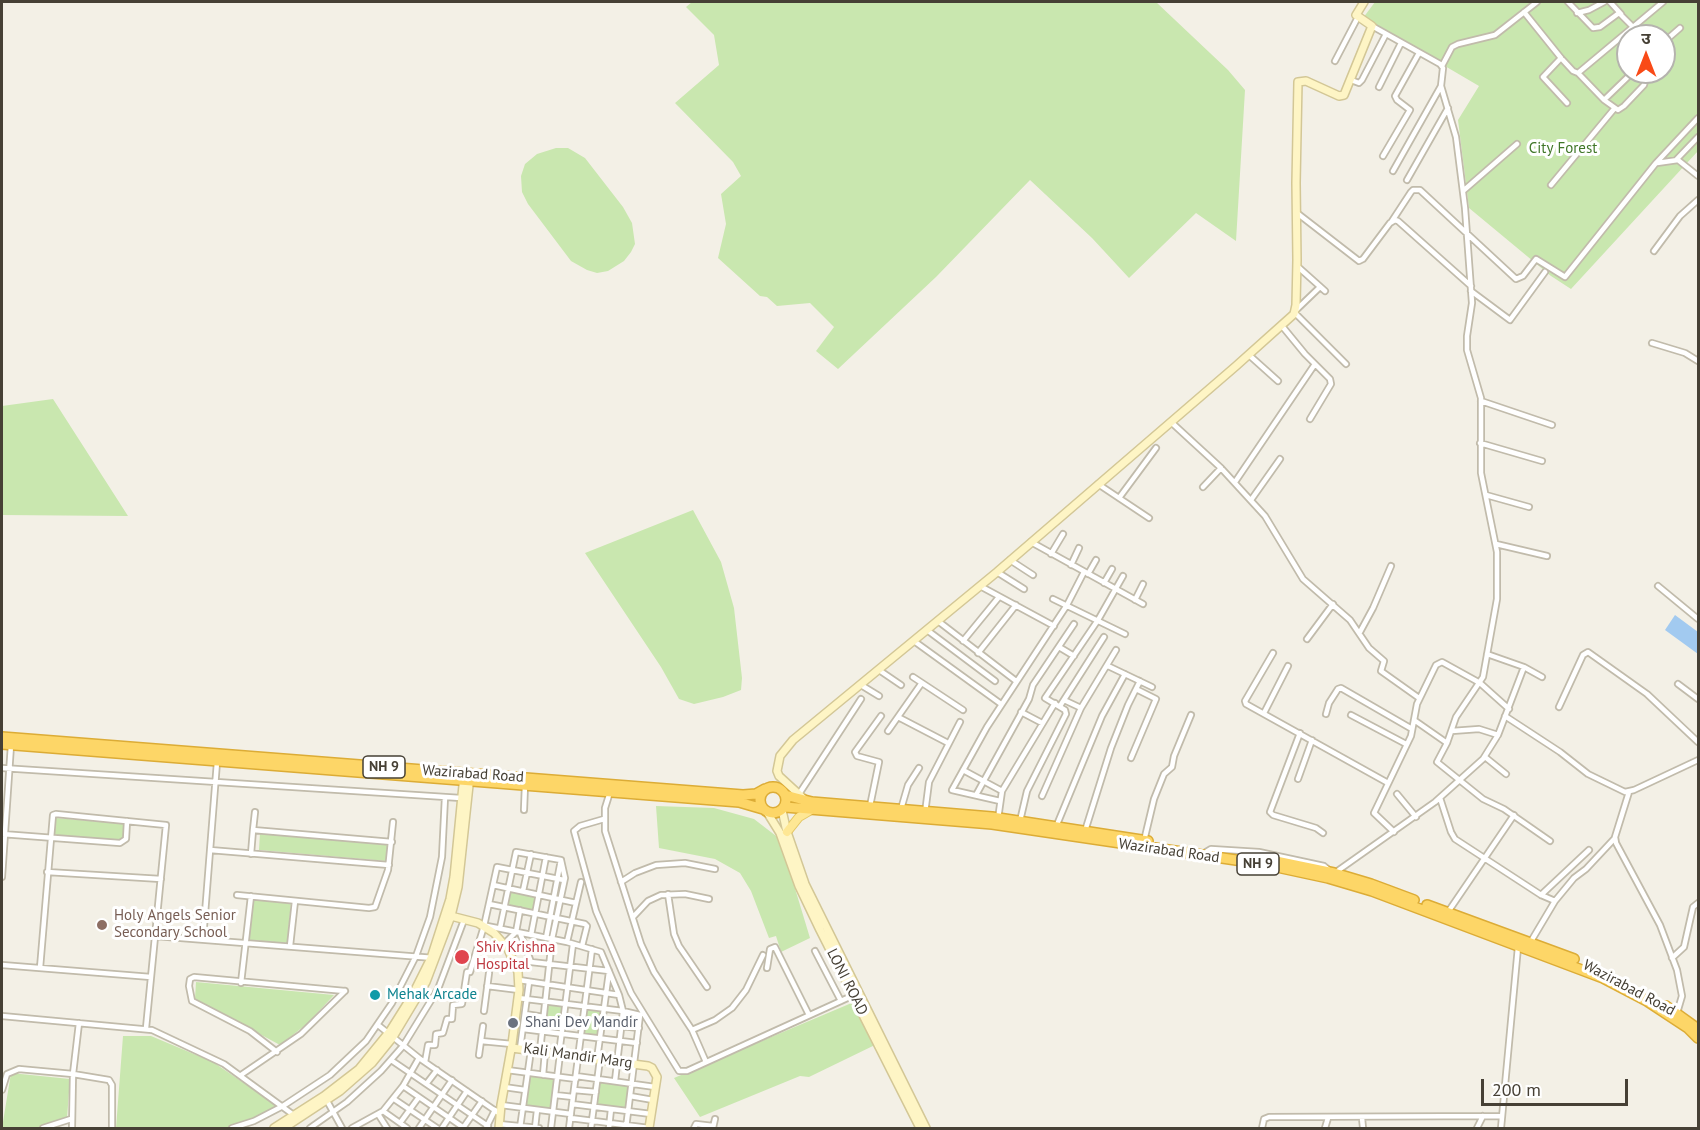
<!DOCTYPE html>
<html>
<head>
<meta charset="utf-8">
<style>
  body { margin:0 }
  #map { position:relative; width:1700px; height:1130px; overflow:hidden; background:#f3f0e6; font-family:"PT Sans","Noto Sans Devanagari",sans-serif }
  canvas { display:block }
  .frame { position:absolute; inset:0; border:3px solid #464035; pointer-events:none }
  .north { position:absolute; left:1616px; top:24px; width:60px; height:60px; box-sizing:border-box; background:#fff; border:2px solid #b5b3ae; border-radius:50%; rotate:0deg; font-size:16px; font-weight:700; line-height:24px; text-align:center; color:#464035 }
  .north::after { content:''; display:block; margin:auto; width:21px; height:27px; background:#f94a17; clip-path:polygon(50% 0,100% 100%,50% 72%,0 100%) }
  .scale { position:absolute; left:1481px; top:1079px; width:147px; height:27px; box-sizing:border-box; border:3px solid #464035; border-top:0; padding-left:8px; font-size:18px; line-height:21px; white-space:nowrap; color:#464035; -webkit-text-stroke:4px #fff; paint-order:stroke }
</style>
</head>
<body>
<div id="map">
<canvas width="1700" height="1130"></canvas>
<div class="frame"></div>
<div class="north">उ</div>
<div class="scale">200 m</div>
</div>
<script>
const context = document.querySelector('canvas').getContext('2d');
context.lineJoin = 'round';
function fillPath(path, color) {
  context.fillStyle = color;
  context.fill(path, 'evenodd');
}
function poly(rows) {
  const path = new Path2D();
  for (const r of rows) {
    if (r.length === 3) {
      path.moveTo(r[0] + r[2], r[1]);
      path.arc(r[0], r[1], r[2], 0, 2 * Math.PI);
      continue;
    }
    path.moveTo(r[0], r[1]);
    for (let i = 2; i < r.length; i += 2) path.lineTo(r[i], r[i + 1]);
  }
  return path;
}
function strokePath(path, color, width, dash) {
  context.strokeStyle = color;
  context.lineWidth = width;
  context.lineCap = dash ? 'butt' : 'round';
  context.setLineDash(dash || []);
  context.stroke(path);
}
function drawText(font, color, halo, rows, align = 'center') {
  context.font = font + ' "PT Sans",sans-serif';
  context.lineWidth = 6;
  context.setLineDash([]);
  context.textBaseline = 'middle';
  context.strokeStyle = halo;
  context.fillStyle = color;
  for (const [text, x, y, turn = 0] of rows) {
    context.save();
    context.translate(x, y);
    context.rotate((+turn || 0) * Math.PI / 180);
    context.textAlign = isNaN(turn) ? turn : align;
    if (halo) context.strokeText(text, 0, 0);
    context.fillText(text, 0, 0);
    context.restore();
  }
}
fillPath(poly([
  [692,2,1156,2,1228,70,1245,90,1236,241,1196,213,1129,278,1092,238,1030,180,936,277,838,369,816,351,834,327,810,303,777,306,767,297,760,296,718,258,726,224,721,194,741,176,733,162,675,103,719,65,714,35,686,7],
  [1375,2,1698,2,1698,151,1571,289,1551,276,1469,208,1458,120,1479,86,1363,18],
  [1628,36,1664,36,1664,72,1628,72],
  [556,148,568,148,585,158,623,207,632,223,635,244,631,252,624,261,608,271,597,273,587,270,571,261,528,204,522,192,521,176,525,164,537,154],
  [53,399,128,516,2,515,2,406],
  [693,510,721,562,734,608,742,678,741,690,723,697,694,704,679,699,661,667,585,553],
  [656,806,714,808,754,819,780,839,810,938,781,952,776,936,769,938,751,891,740,873,715,859,659,848],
  [56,818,126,824,124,841,54,835],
  [260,833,388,844,386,861,259,850],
  [509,890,537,895,534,910,506,904],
  [253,900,291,903,287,943,249,940],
  [196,982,334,995,308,1023,280,1045,195,999],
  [854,1002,877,1044,809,1077,800,1076,700,1117,674,1078],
  [547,1003,563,1005,560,1033,544,1031],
  [586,1008,602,1010,598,1038,583,1036],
  [123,1036,151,1036,213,1062,279,1107,235,1128,116,1128],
  [11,1073,70,1079,67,1118,38,1128,2,1128],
  [529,1074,556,1078,551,1111,524,1107],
  [599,1080,631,1084,628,1109,596,1105]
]), '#c9e7af');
fillPath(poly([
  [1675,615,1698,632,1698,654,1665,630]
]), '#a2caf0');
const street = poly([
  [1568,2,1593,28,1600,27,1619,13,1632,26],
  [1610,2,1621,14],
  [1524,12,1561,58,1573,71,1578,73,1663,2],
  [1577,13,1589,10,1604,2],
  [1372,26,1440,64,1443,68,1441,86,1456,137,1465,208,1472,303,1467,336,1467,350,1481,398,1481,473,1497,552,1497,599,1483,677,1456,717,1447,743,1437,762,1483,799,1504,809,1550,841],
  [1664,42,1680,28],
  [1561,58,1543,77,1567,103],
  [1335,61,1358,17],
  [1442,66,1452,47,1458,44,1495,35,1537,2],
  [1578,73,1604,100,1618,110,1624,106,1644,85,1646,78,1641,72],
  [1351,80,1359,83,1362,80,1386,34],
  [1379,87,1401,43],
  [1604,100,1633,72],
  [1383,156,1410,110,1397,100,1395,96,1419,53],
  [1676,160,1698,137],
  [1657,163,1678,160,1698,176],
  [1393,171,1441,86],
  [1407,180,1448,108],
  [1551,185,1614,109],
  [1463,191,1517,144],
  [1297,213,1359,261,1363,259,1390,223,1395,220,1398,221,1471,286],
  [1392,221,1411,192,1413,190,1420,190,1516,279,1523,276,1536,259,1565,277,1656,163,1698,118],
  [1654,251,1680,216,1698,200],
  [1297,266,1325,291],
  [1320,287,1294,312,1346,364],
  [1471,291,1510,320,1545,272],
  [1282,326,1305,354,1330,379,1331,384,1310,419],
  [1652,343,1685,353,1698,361],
  [1249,355,1278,381],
  [1481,401,1552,425],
  [1171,422,1221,468,1265,516,1303,579,1350,620,1369,648,1384,661,1381,671,1419,698],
  [1480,443,1542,461],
  [1235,482,1315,364],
  [1098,484,1149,518],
  [1203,487,1221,468],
  [1486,495,1529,507],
  [1119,498,1156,448],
  [1251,500,1280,459],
  [1031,542,1143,604],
  [1496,544,1547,556],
  [1051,554,1063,534],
  [1010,560,1033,575],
  [1071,565,1079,548],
  [997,572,1024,589],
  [1088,574,1096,560],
  [1104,583,1112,569],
  [980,586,1054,626],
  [1658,586,1698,619],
  [1053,599,1125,634],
  [1135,600,1143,584],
  [938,621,1016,681],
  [927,630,995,681],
  [1360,632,1373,608,1391,566],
  [1307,639,1333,604],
  [914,641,1001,704],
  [963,641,999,597],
  [1059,647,1074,656],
  [978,653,1016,605],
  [1273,653,1245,701,1246,704,1388,783],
  [1487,654,1524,667,1542,677],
  [1108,666,1152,687],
  [879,670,901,685],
  [913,677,963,710],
  [1678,684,1698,699],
  [861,685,879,696],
  [1064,700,1081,708],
  [1060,706,1104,637],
  [1559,707,1583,655,1588,652,1647,694,1698,742],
  [1021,712,1042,723],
  [1264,713,1288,666],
  [1326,714,1329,703,1338,689,1341,688,1412,729],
  [1351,715,1406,744],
  [1505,716,1560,752,1588,774,1625,792,1634,790,1698,760],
  [898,717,948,743],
  [1414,720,1447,743],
  [888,731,921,684],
  [1452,731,1479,729,1498,735],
  [1300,733,1270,812,1273,815,1316,828,1323,833],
  [1485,757,1506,774],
  [1131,758,1156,699,1136,689],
  [2,768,461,798],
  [963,770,1002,791],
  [1298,779,1312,740],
  [610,792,605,808,605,831,641,944,654,972,692,1030,706,1062],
  [1629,792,1615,837,1616,843,1660,925,1677,970,1682,996,1677,1013],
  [799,794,861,699],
  [1397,794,1416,817],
  [976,795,1029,699,1033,685,1074,624],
  [1042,796,1081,708,1116,650],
  [1440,798,1451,832,1455,839,1541,895,1555,901,1530,943],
  [1000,801,952,790,987,727,1067,605,1084,572],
  [870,806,879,762,857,756,855,752,881,716],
  [901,809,908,785,919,768],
  [524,810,525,785],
  [925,813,929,782,960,722],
  [604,819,580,826,574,831,596,911,631,993,679,1071,687,1071,854,995],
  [998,819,1002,791,1055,703],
  [1020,821,1027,791,1066,714,1065,710,1045,698,1098,620,1123,576],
  [1056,827,1102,716,1125,674],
  [253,830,255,812],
  [1085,831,1111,748,1128,705,1140,681],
  [1394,832,1374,813,1411,736,1417,704,1436,665,1442,662,1480,683,1509,709],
  [2,834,120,843,126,839,127,821],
  [1144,841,1154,799,1164,774,1172,767,1174,756,1191,715],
  [210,850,389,865],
  [1206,852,1211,849,1259,852,1324,866,1329,870],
  [251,854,253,830,392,842],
  [47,872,161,879],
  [1336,872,1435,802,1483,759,1498,735,1524,667],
  [2,877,11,745],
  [621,882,635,873,656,865,685,863,715,869],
  [493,885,576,903],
  [523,891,531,854],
  [668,894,674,934,679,946,707,987],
  [237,895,369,908,375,907,388,870,393,822],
  [1541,895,1589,850],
  [1555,901,1574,878,1586,869,1615,838],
  [489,904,585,924,587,926,582,946],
  [1448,912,1514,815],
  [633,917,648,901,661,895,685,894,709,899],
  [487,926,567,942,601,952,619,995],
  [500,928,516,852,561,860,565,878,552,939,540,1051],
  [520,933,531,962,609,971],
  [531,935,546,857],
  [155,936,434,958],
  [546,938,561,860],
  [203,939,217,762],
  [567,942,581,882],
  [504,944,516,932,520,910],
  [290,946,295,901],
  [815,951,841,1001],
  [1672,958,1684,947,1693,907,1698,903],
  [2,965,151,977],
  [40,968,53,815,56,814,166,825,146,1028],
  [767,968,770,949,775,947,809,1015],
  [519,980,619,995,623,1011,615,1081],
  [241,983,251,896],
  [487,986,519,990],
  [518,998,623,1011,640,1015,626,1128],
  [484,1011,489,973],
  [525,1014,544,1017],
  [2,1016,152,1030,224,1064,295,1116],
  [563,1020,583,1022],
  [602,1024,639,1028],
  [378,1025,419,1058,500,1114],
  [523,1029,637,1043],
  [692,1030,715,1020,732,1008,746,990,763,955],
  [481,1041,512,1044],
  [520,1049,529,982],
  [277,1052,250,1031,192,1001,189,986,190,979,194,977,345,991],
  [559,1054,573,944],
  [479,1055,483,1026],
  [597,1059,609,972],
  [391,1060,488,1126],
  [425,1062,428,1045,435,1045,436,1034,443,1033,447,1019,452,1019,453,1005,462,1004,467,972,470,972,484,926,497,867,564,880],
  [507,1070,576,1079],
  [241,1075,301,1034,345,991],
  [543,1075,545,1052],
  [576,1076,655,1087],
  [427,1083,437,1070],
  [403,1086,464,1128],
  [504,1087,525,1090],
  [2,1090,7,1074,19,1069,73,1074,109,1080,112,1085,112,1128],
  [574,1090,596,1092],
  [555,1095,573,1097],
  [630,1096,653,1100],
  [326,1099,342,1128],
  [394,1099,437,1128],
  [572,1104,651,1114],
  [501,1105,571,1114],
  [383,1111,407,1128],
  [378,1114,387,1128],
  [570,1118,649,1128],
  [1362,1118,1363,1128],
  [400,1123,419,1097],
  [499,1124,539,1128],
  [43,1128,71,1119],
  [72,1128,73,1074,79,1023],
  [232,1128,254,1121,283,1106,330,1075,366,1041,392,1003,416,956,430,917,442,857,445,797],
  [310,1128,347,1102,381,1071,403,1046,438,989,464,920],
  [352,1128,383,1111,403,1086,419,1058],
  [419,1128,452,1080],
  [442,1128,467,1091],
  [463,1128,482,1101],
  [486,1128,495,1110],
  [520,1128,531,1050],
  [535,1128,537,1110],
  [551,1128,560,1054],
  [569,1128,592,949],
  [591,1128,600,1059],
  [609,1128,611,1109],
  [694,1128,696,1124,713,1126],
  [713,1128,715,1119],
  [1262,1128,1264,1119,1269,1117,1502,1116],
  [1325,1128,1328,1118],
  [1477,1128,1483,1116],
  [1501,1128,1518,947]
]);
const secondary = poly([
  [804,799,779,776,777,771,780,756,793,740,997,572,1236,366,1294,314,1296,305,1297,260,1296,183,1298,82,1306,81,1339,96,1344,95,1372,26,1356,15,1364,2],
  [782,810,787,832,805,884,926,1128],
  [767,812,780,833,799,886,820,930,920,1128],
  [447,915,478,923,494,933,508,949,518,972,519,990,512,1044,501,1105,499,1128],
  [512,1048,648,1066,652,1068,657,1077,649,1128],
  [274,1128,324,1096,359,1069,390,1031,412,996,431,958,450,899,454,877,464,775],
  [284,1128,340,1091,372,1063,393,1037,426,982,451,916,458,887,470,776]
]);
const primary = poly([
  [787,832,799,817,811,810]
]);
const highway = poly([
  [2,737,743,795,756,794,765,789],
  [2,744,739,802,763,809],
  [773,800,13],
  [785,795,812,802,992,817,1148,841],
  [785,807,992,824,1263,864,1328,878,1372,891,1603,978,1647,1001,1688,1028,1698,1038],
  [1271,860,1334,873,1371,884,1414,900],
  [1427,905,1574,959],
  [1666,1006,1698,1029]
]);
strokePath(street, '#c1bbab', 8);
strokePath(secondary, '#d3c796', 10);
strokePath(primary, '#e3c664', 10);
strokePath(highway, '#dcac36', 12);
strokePath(street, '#fff', 4.5);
strokePath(secondary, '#fef5c5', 7);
strokePath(primary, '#fee794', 8);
strokePath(highway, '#fdd667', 9);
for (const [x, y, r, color] of [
  [102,925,6,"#8d6e63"],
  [462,957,8,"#e0444e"],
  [375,995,6,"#0f9aa8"],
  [513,1023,6,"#6b7280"]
]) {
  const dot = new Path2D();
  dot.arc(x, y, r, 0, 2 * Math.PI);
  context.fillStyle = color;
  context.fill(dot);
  strokePath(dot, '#fff', 2);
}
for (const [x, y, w] of [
  [384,767,42],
  [1258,864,42]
]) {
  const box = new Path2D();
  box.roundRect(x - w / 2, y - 11, w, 22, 4.5);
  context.fillStyle = '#fff';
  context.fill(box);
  strokePath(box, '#464035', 1.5);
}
drawText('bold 14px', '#464035', null, [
  ["NH 9",384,767],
  ["NH 9",1258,864]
]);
drawText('15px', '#417729', '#fff', [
  ["City Forest",1563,149]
]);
drawText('15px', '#464035', '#fff', [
  ["Wazirabad Road",473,774,4],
  ["Wazirabad Road",1169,851,8],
  ["LONI ROAD",847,982,63],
  ["Wazirabad Road",1629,988,28],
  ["Kali Mandir Marg",578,1056,8]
]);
drawText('15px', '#785e54', '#fff', [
  ["Holy Angels Senior",114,916],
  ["Secondary School",114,933]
], 'left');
drawText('15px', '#be3a42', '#fff', [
  ["Shiv Krishna",476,948],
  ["Hospital",476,965]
], 'left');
drawText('15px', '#0d838f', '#fff', [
  ["Mehak Arcade",387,995]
], 'left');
drawText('15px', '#5b616d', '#fff', [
  ["Shani Dev Mandir",525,1023]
], 'left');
</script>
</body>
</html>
